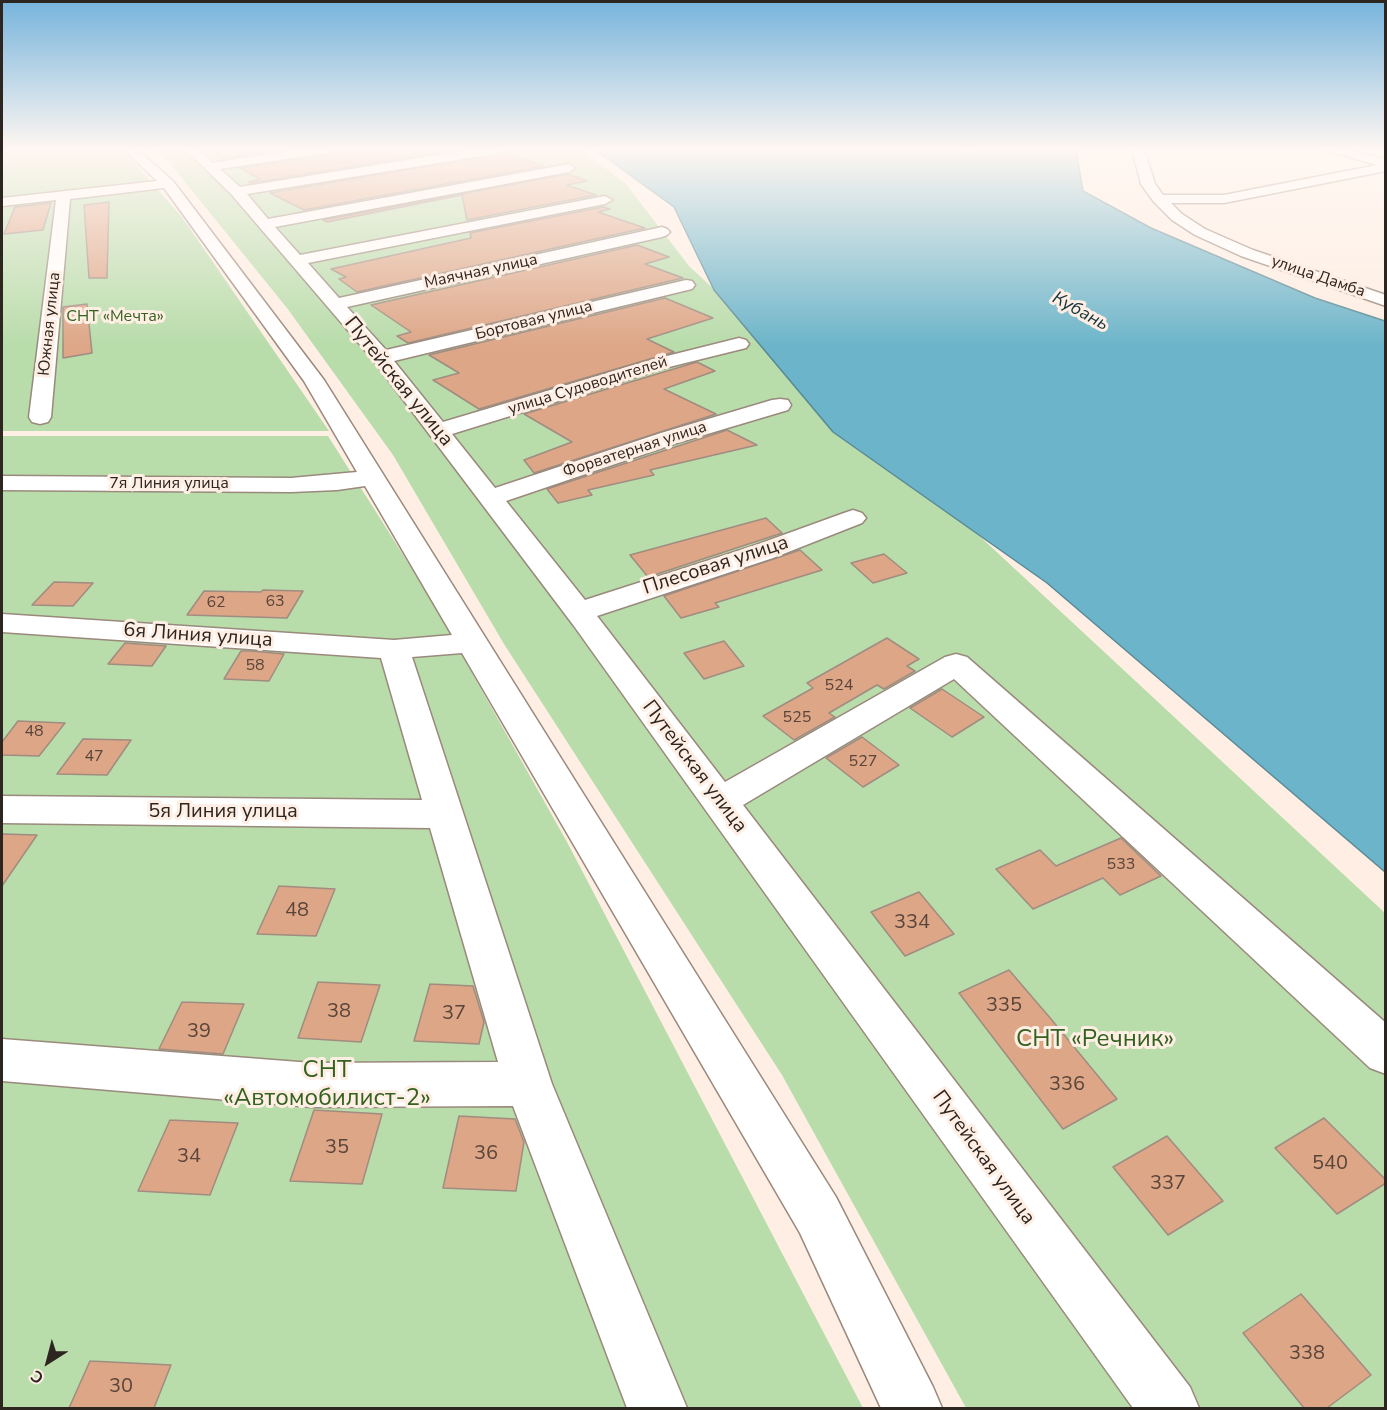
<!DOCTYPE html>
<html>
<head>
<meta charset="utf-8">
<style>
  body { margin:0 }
  #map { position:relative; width:1387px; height:1410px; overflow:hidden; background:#feeee3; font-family:"Nunito Sans",sans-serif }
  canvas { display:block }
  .frame { position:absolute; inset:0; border:3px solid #2d2520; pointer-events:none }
  .north { position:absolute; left:18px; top:1332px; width:60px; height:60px; -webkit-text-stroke:4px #feeee3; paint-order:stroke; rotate:216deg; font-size:16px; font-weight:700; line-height:24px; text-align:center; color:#2d2520 }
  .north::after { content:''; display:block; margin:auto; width:21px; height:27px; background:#2d2520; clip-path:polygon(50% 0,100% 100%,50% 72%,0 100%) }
</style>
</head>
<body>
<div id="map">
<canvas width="1387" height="1410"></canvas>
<div class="frame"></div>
<div class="north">С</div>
</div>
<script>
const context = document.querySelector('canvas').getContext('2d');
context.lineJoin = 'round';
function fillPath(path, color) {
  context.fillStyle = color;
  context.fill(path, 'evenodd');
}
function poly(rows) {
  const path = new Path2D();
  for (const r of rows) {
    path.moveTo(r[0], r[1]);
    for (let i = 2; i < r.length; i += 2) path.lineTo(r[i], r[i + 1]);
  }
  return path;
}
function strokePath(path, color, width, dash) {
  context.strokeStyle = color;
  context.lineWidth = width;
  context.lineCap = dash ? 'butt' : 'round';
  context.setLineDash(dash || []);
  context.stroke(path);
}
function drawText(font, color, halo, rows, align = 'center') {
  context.font = font + ' "Nunito Sans",sans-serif';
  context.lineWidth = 6;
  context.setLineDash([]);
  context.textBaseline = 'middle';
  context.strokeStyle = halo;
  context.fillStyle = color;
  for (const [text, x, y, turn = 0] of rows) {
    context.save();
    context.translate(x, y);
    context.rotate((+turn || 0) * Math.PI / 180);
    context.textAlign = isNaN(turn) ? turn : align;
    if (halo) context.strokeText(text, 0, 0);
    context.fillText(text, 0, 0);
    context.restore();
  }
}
fillPath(poly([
  [2,149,122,149,182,217,329,431,2,431],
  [154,149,580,149,626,184,689,266,1385,913,1385,1408,966,1408,782,1075,504,644,393,455,287,308,168,161],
  [2,436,328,436,426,591,567,842,863,1408,2,1408]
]), '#b8dcaa');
const water = poly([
  [594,149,945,149,969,153,985,149,1076,149,1083,191,1151,228,1315,298,1385,321,1385,872,1047,583,833,432,714,290,674,207,594,149]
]);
fillPath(water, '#6cb4c9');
strokePath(water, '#598996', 1.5);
const building = poly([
  [207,149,282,149,224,159,207,149],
  [333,149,458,149,251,183,248,182,260,179,240,168,325,155,333,149],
  [504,153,544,166,304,210,270,193,504,153],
  [568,174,587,181,567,185,596,195,467,220,462,195,327,222,323,220,568,174],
  [109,202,107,278,89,278,84,205,109,202],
  [51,203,43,230,4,234,15,207,51,203],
  [603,207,610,209,598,212,645,228,357,292,339,279,346,277,331,269,471,238,470,233,603,207],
  [637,245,669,257,645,264,683,278,408,343,397,336,411,332,371,305,637,245],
  [665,298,713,318,647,339,674,352,479,409,433,380,459,373,429,355,665,298],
  [87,304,92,353,63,358,63,307,87,304],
  [697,362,715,371,664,389,716,414,534,473,524,460,572,442,524,414,697,362],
  [727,430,757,445,650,470,654,475,588,490,592,495,558,503,547,489,727,430],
  [766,518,782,533,648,577,630,555,766,518],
  [800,550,822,570,715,603,719,607,681,618,664,596,800,550],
  [884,554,907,573,873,583,851,563,884,554],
  [54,582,93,583,73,606,32,605,54,582],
  [263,590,303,591,287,618,187,615,204,591,261,592,263,590],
  [887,638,919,659,907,666,915,671,884,689,877,685,829,713,835,717,794,740,763,716,813,688,807,683,887,638],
  [724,641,744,666,704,679,684,653,724,641],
  [125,643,166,646,152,666,108,664,125,643],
  [241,651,251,651,284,654,269,681,224,679,241,651],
  [942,689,984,717,952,737,910,708,942,689],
  [18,721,65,723,39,756,2,755,2,742,18,721],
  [862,737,899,765,863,787,826,758,862,737],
  [83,739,131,740,107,775,57,774,83,739],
  [2,834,37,835,2,886,2,834],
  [1121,838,1161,876,1120,895,1103,878,1033,909,996,869,1040,850,1056,866,1121,838],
  [279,886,335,889,316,936,257,934,279,886],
  [919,892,954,934,905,956,871,912,919,892],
  [1009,970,1051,1019,1117,1099,1063,1129,959,993,1009,970],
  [318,982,380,985,361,1042,298,1038,318,982],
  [430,984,473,986,484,1022,479,1044,414,1041,430,984],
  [182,1002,244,1004,223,1054,159,1049,182,1002],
  [314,1110,382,1114,362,1184,290,1181,314,1110],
  [459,1116,515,1119,524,1142,516,1191,443,1188,459,1116],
  [1324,1118,1386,1180,1386,1183,1337,1214,1275,1148,1324,1118],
  [170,1120,238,1123,210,1195,138,1191,170,1120],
  [1167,1136,1223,1201,1168,1235,1113,1167,1167,1136],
  [1301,1294,1371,1375,1327,1408,1304,1408,1243,1333,1301,1294],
  [90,1361,171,1365,154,1408,69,1408,90,1361]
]);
fillPath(building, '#dda687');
strokePath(building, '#a08c81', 1.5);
const minor = poly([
  [123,149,137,149,173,181,324,380,836,1197,933,1387,942,1408,881,1408,800,1233,462,653,412,657,552,1084,687,1408,627,1408,513,1106,312,1107,2,1081,2,1039,312,1063,498,1062,430,828,2,823,2,796,422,800,381,658,2,632,2,614,394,640,452,635,365,486,337,490,291,492,2,490,2,476,291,478,357,472,304,381,164,188,70,199,51,417,48,422,40,424,32,422,29,417,56,200,2,206,2,198,157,181,123,149],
  [185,149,198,149,213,163,299,149,331,149,325,153,220,169,240,187,475,149,506,149,500,153,247,194,268,219,569,164,575,168,569,172,275,227,300,255,605,196,612,200,605,204,308,263,339,298,662,227,667,229,670,232,667,235,662,237,347,307,386,350,686,280,692,281,695,285,692,289,394,361,443,422,651,360,739,338,746,340,749,344,746,348,665,368,452,434,495,488,661,433,772,400,780,399,788,400,791,405,788,410,677,443,506,501,585,600,753,546,844,513,853,510,862,513,866,518,862,523,773,558,597,616,725,782,945,657,956,654,967,657,1386,1023,1386,1074,1370,1068,954,679,743,805,1190,1387,1199,1408,1133,1408,574,626,374,361,232,195,185,149],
  [1132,149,1144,149,1155,184,1163,195,1224,195,1377,165,1322,149,1345,149,1386,159,1386,171,1224,203,1171,203,1182,214,1205,229,1253,250,1386,295,1386,306,1241,256,1195,235,1172,220,1154,202,1141,184,1132,149]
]);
strokePath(minor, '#9a897c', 3);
fillPath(minor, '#fff');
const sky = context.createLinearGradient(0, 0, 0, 347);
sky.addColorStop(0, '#76b4dc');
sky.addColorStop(0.43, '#fff7f2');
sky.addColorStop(1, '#fff7f200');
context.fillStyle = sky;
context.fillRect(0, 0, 1387, 347);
drawText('16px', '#2d2520', '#feeee3', [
  ["Маячная улица",481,272,-12],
  ["улица Дамба",1318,277,19],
  ["Бортовая улица",534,321,-14],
  ["Южная улица",50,324,-84],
  ["улица Судоводителей",588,386,-17],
  ["Форватерная улица",635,450,-18],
  ["7я Линия улица",169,484]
]);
drawText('16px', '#33611f', '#feeee3', [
  ["СНТ «Мечта»",115,317]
]);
drawText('16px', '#59453a', null, [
  ["63",275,602],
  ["62",216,603],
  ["58",255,666],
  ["524",839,686],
  ["525",797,718],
  ["48",34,732],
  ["47",94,757],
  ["527",863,762],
  ["533",1121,865]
]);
drawText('italic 18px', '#12353f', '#feeee3', [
  ["Кубань",1080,312,29]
]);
drawText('20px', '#2d2520', '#feeee3', [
  ["Путейская улица",398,382,51],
  ["Плесовая улица",716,566,-18],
  ["6я Линия улица",198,636,4],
  ["Путейская улица",694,767,53],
  ["5я Линия улица",223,812],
  ["Путейская улица",983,1158,54]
]);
drawText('20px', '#59453a', null, [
  ["48",297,911],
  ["334",912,923],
  ["335",1004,1006],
  ["38",339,1012],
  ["37",454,1014],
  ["39",199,1032],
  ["336",1067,1085],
  ["35",337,1148],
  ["36",486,1154],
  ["34",189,1157],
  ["540",1330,1164],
  ["337",1168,1184],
  ["338",1307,1354],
  ["30",121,1387]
]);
drawText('24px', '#33611f', '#feeee3', [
  ["СНТ «Речник»",1095,1040],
  ["СНТ",327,1071],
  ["«Автомобилист-2»",327,1099]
]);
</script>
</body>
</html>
